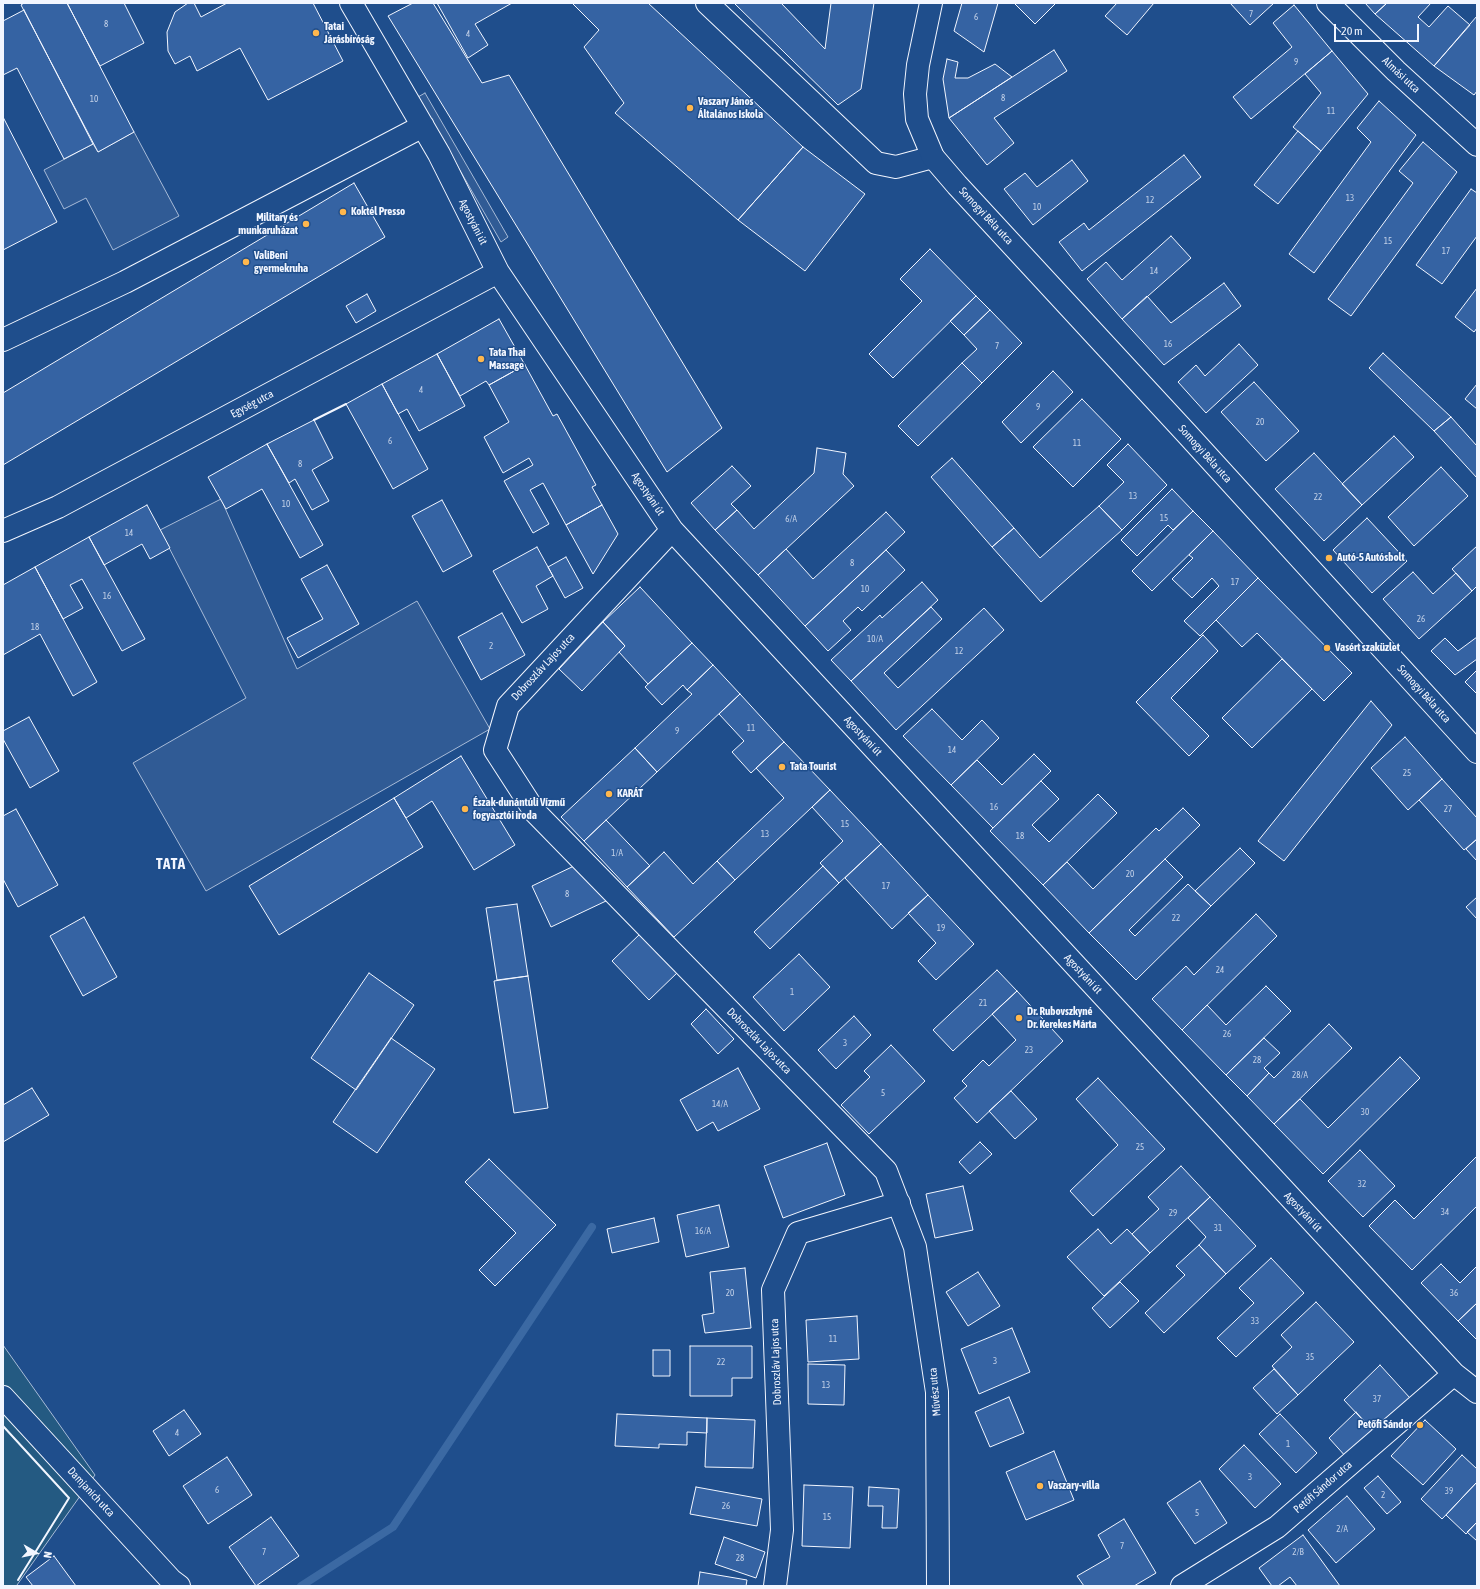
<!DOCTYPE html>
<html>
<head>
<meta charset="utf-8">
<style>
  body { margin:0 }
  #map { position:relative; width:1480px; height:1589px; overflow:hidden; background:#1f4e8c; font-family:"Asap Condensed",sans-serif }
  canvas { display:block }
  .frame { position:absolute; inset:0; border:4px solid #f2f6ff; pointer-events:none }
  .north { position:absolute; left:16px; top:1533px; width:40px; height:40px; -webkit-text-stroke:3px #1f4e8c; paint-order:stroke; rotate:99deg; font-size:11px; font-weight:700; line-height:16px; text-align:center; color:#f2f6ff }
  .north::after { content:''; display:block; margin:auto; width:14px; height:18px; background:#f2f6ff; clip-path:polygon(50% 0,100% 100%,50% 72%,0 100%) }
  .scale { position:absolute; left:1334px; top:24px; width:85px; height:18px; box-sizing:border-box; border:2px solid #f2f6ff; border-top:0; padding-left:5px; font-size:12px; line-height:14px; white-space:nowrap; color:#f2f6ff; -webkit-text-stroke:3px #1f4e8c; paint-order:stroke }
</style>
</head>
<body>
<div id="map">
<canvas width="1480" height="1589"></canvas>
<div class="frame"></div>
<div class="north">N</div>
<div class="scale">20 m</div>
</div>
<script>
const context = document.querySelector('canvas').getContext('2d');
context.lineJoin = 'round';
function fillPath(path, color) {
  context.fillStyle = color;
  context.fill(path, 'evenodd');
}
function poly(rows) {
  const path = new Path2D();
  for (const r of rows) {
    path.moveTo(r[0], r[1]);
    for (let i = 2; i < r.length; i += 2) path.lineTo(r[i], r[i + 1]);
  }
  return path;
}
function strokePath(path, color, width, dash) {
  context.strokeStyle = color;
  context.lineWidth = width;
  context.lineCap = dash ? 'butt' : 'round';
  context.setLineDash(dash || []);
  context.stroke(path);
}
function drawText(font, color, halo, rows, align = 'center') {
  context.font = font + ' "Asap Condensed",sans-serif';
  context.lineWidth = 3;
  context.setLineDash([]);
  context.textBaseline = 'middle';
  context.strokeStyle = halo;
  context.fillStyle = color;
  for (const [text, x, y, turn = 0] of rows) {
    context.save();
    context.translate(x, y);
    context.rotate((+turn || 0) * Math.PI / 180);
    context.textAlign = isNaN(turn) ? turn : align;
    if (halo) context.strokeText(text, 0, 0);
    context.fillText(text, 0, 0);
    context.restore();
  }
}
const green = poly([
  [3,1345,95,1475,17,1585,18,1586,3,1586,3,1345]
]);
fillPath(green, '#245a82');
strokePath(green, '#a8bbd7', 1);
const parking = poly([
  [425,93,508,237,501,242,418,97,425,93],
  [134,132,179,216,113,250,86,198,64,209,44,170,93,144,98,152,134,132],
  [221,499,297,669,417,601,490,729,206,891,133,763,246,698,160,530,221,499]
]);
fillPath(parking, '#305b95');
strokePath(parking, '#a8bbd7', 1);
strokePath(poly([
  [301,1586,393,1527,592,1227]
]), '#3b69a3', 8);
const building = poly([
  [24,3,67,3,134,132,98,152,21,5,24,3],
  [67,3,124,3,144,43,100,66,67,3],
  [188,3,194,3,201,17,227,3,313,3,343,61,268,100,240,48,197,71,190,56,175,64,168,51,167,32,175,12,188,3],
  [413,3,433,3,482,83,509,75,722,428,667,472,388,16,413,3],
  [437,3,512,3,475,24,488,45,468,58,437,3],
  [572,3,648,3,803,147,738,220,615,113,624,103,584,47,599,30,572,3],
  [734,3,781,3,825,49,831,3,874,3,861,89,838,105,734,3],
  [962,3,998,3,984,52,954,31,962,3],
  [1014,3,1056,3,1035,24,1014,3],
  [1117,3,1154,3,1127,35,1105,16,1117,3],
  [1230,3,1274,3,1250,25,1230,3],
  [1365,3,1387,3,1375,14,1365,3],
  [1387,3,1431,3,1418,17,1429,27,1448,6,1470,25,1434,66,1375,14,1387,3],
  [1294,5,1332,51,1251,119,1233,97,1292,47,1273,23,1294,5],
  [24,10,93,144,64,159,17,68,3,75,3,21,24,10],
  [1477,16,1477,91,1474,95,1434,66,1477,16],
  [1054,50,1067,71,994,118,1014,143,987,165,949,118,1054,50],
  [1332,51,1368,94,1321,151,1293,127,1321,93,1305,74,1332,51],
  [947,59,958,62,955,78,968,78,995,64,1012,77,949,118,943,79,947,59],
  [1379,101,1416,135,1314,273,1289,254,1371,142,1357,128,1379,101],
  [3,117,57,222,3,250,3,117],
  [1298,131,1321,151,1278,204,1254,185,1298,131],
  [1423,142,1457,172,1351,316,1328,299,1413,183,1399,171,1423,142],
  [803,147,865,194,805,271,738,220,803,147],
  [1184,155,1201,177,1082,271,1059,242,1084,223,1089,230,1184,155],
  [1072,160,1088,181,1033,225,1004,189,1025,173,1037,187,1072,160],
  [354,183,385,237,3,465,3,393,354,183],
  [1471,189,1477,193,1477,236,1442,284,1416,265,1471,189],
  [1171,236,1191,258,1122,319,1087,279,1106,262,1122,280,1171,236],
  [930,249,976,296,893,378,869,354,922,301,900,279,930,249],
  [1224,283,1241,306,1164,365,1122,319,1147,296,1171,323,1224,283],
  [1477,288,1477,328,1474,332,1455,317,1477,288],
  [367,294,376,311,356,323,346,306,367,294],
  [976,296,990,310,964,335,950,321,976,296],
  [990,310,1022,343,982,383,962,363,977,349,964,335,990,310],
  [499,319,525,365,489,385,486,381,460,396,437,354,499,319],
  [1239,344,1258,365,1206,413,1178,382,1196,365,1205,376,1239,344],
  [1383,353,1451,417,1434,431,1369,368,1383,353],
  [437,354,465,406,419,431,407,409,398,414,382,384,437,354],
  [962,363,982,383,918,446,898,426,962,363],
  [525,365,553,416,557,414,596,485,592,487,602,505,566,525,543,483,530,490,549,524,533,533,504,481,533,465,529,458,503,473,484,437,509,422,489,385,525,365],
  [1053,371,1073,392,1021,443,1002,422,1053,371],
  [1254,382,1299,431,1266,461,1221,412,1254,382],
  [382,384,428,469,393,489,346,404,382,384],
  [1477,384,1477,409,1465,399,1477,384],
  [1082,399,1121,439,1073,487,1033,447,1082,399],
  [1451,417,1477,446,1477,478,1434,431,1451,417],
  [314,420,333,458,312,470,329,501,312,510,295,479,289,483,267,444,314,420],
  [1394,436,1414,457,1362,505,1342,484,1394,436],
  [267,444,323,545,300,558,262,489,226,509,208,477,267,444],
  [1128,444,1167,485,1122,530,1099,506,1124,482,1107,465,1128,444],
  [817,448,846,453,843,474,854,486,758,575,715,530,737,510,754,529,814,473,817,448],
  [1314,453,1362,505,1324,541,1275,489,1314,453],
  [952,458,1014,528,992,547,931,477,952,458],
  [732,466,751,486,731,504,737,510,715,530,691,503,732,466],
  [1441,467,1468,496,1414,546,1388,517,1441,467],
  [1172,489,1193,511,1173,530,1168,525,1137,556,1121,540,1172,489],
  [442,500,472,556,443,572,412,516,442,500],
  [147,505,170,548,150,559,142,544,104,565,89,537,147,505],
  [602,505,618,534,593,574,566,525,602,505],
  [1099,506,1122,530,1041,602,992,547,1014,528,1040,558,1099,506],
  [1193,511,1213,531,1152,591,1132,571,1193,511],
  [886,512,905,532,805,626,758,575,786,549,813,579,886,512],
  [1367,518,1407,561,1372,593,1333,550,1367,518],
  [1213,531,1258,578,1200,636,1184,621,1219,586,1212,578,1192,598,1172,579,1193,558,1189,555,1213,531],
  [89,537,145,639,122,651,82,579,70,585,83,608,63,619,35,567,89,537],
  [1477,546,1477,586,1472,591,1452,569,1477,546],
  [537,547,553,576,536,586,548,609,522,623,493,571,537,547],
  [886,550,905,570,862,611,858,607,843,621,851,630,828,651,805,626,886,550],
  [566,557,583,588,565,598,548,567,566,557],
  [327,565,359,624,298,658,287,638,323,619,301,579,327,565],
  [35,567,97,682,73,696,40,634,3,655,3,585,35,567],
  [1413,572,1433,594,1456,573,1472,591,1419,639,1383,599,1413,572],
  [1258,578,1352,673,1324,701,1257,633,1242,647,1216,620,1258,578],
  [922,582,938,600,851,681,831,660,880,615,882,618,922,582],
  [640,587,692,643,648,684,619,652,625,646,603,622,640,587],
  [931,607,942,619,884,673,898,688,984,608,1004,630,896,730,851,681,931,607],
  [502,613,525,655,481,680,458,637,502,613],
  [603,622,625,646,582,691,559,669,603,622],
  [1203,635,1218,651,1171,698,1209,736,1189,756,1136,702,1203,635],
  [1477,637,1477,659,1455,675,1431,651,1445,638,1458,651,1477,637],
  [692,643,713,665,687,690,683,685,662,705,645,687,692,643],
  [1282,659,1312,689,1252,748,1222,718,1282,659],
  [713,665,740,694,657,772,635,748,692,694,687,690,713,665],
  [1477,670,1477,694,1465,682,1477,670],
  [740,694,784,742,751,773,732,752,744,741,719,714,740,694],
  [1371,701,1392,725,1284,861,1258,841,1371,701],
  [932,709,962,740,982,720,999,738,951,785,903,736,932,709],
  [29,717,59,771,30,788,3,739,3,731,29,717],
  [1405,737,1442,779,1408,810,1371,768,1405,737],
  [784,742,830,790,735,880,717,861,784,798,756,768,784,742],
  [635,748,657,772,584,841,561,817,635,748],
  [1034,754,1051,771,993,828,951,785,977,760,1002,785,1034,754],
  [461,756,515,845,474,870,432,801,406,818,394,798,461,756],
  [1442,779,1477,818,1477,839,1464,850,1419,800,1442,779],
  [1041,781,1059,799,1032,825,1049,842,1098,794,1117,813,1043,885,990,831,1041,781],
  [830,790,881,844,839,883,820,863,843,841,812,807,830,790],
  [394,798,423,847,279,935,249,886,394,798],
  [1183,808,1200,825,1089,933,1043,885,1067,862,1093,889,1156,828,1159,831,1183,808],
  [16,809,58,885,18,907,3,879,3,816,16,809],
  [606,820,650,866,627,887,584,841,606,820],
  [1477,839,1477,861,1466,849,1477,839],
  [881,844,928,895,892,929,845,878,881,844],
  [1240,848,1255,863,1211,906,1195,891,1240,848],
  [664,852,693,884,717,861,735,880,674,937,627,887,664,852],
  [1165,859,1183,877,1129,930,1135,936,1188,884,1211,906,1136,980,1089,933,1165,859],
  [574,866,606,901,551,927,532,886,574,866],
  [823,866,839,883,770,949,754,932,823,866],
  [928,895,974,944,936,980,918,961,936,943,908,913,928,895],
  [1477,897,1477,919,1466,907,1477,897],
  [517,904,528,976,497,980,486,908,517,904],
  [1256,914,1277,936,1182,1030,1152,999,1186,966,1194,975,1256,914],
  [84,917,117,977,83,996,50,936,84,917],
  [641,933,678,972,649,1000,612,961,641,933],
  [799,954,830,987,784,1031,753,997,799,954],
  [997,970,1017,991,953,1051,933,1030,997,970],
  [369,973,414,1005,356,1090,311,1058,369,973],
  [528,976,548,1108,514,1113,494,981,528,976],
  [1266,986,1291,1011,1226,1075,1182,1030,1207,1005,1226,1025,1266,986],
  [1017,991,1063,1041,977,1123,954,1098,967,1086,962,1081,983,1060,989,1066,1016,1040,992,1014,1017,991],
  [706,1009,734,1039,718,1054,691,1024,706,1009],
  [854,1016,871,1035,836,1069,818,1050,854,1016],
  [1329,1024,1352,1048,1274,1124,1247,1096,1269,1073,1274,1078,1329,1024],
  [391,1038,435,1069,377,1153,333,1122,391,1038],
  [1264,1038,1280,1053,1264,1068,1269,1073,1247,1096,1226,1075,1264,1038],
  [891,1045,925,1081,869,1134,841,1105,870,1077,864,1071,891,1045],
  [1400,1057,1420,1078,1323,1174,1274,1124,1300,1099,1328,1128,1400,1057],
  [738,1068,760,1109,718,1131,713,1122,697,1131,680,1100,738,1068],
  [1098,1078,1165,1149,1093,1216,1070,1191,1118,1145,1076,1099,1098,1078],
  [32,1088,49,1115,3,1142,3,1105,32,1088],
  [1011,1091,1037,1119,1015,1139,989,1111,1011,1091],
  [980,1142,992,1154,970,1174,959,1162,980,1142],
  [827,1143,845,1195,783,1218,764,1166,827,1143],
  [1360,1150,1395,1186,1363,1217,1328,1181,1360,1150],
  [1477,1156,1477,1206,1412,1270,1369,1226,1395,1200,1414,1219,1477,1156],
  [489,1159,556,1225,495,1286,479,1270,516,1233,465,1182,489,1159],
  [1181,1166,1210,1197,1150,1253,1132,1234,1159,1209,1148,1197,1181,1166],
  [963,1186,973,1230,935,1238,926,1194,963,1186],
  [1210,1197,1256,1246,1226,1274,1199,1245,1206,1237,1188,1218,1210,1197],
  [719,1205,729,1247,686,1257,677,1215,719,1205],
  [654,1218,659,1242,612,1253,607,1229,654,1218],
  [1098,1229,1111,1244,1127,1229,1150,1253,1104,1296,1067,1257,1098,1229],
  [1199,1245,1226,1274,1164,1333,1145,1313,1185,1275,1176,1266,1199,1245],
  [1271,1258,1304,1293,1236,1357,1217,1338,1254,1303,1239,1288,1271,1258],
  [1441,1264,1460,1283,1477,1266,1477,1303,1458,1321,1421,1283,1441,1264],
  [745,1268,751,1328,705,1333,702,1315,714,1313,710,1272,745,1268],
  [978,1272,1000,1306,968,1326,946,1292,978,1272],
  [1120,1282,1139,1301,1110,1328,1092,1308,1120,1282],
  [1316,1302,1354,1342,1298,1395,1272,1366,1292,1347,1281,1335,1316,1302],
  [1477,1303,1477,1340,1458,1321,1477,1303],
  [857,1316,859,1359,808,1362,806,1320,857,1316],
  [1012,1328,1030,1372,979,1394,961,1349,1012,1328],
  [690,1346,752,1346,752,1378,732,1378,732,1396,690,1396,690,1346],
  [653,1350,670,1350,670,1376,653,1376,653,1350],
  [808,1364,845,1365,844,1405,808,1404,808,1364],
  [1380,1365,1410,1398,1374,1432,1344,1400,1380,1365],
  [1274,1369,1298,1395,1277,1414,1253,1388,1274,1369],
  [1009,1397,1024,1433,990,1447,975,1412,1009,1397],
  [184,1410,201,1434,169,1456,153,1431,184,1410],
  [1356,1412,1374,1432,1347,1458,1329,1438,1356,1412],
  [617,1414,707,1418,707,1433,687,1432,687,1445,659,1444,659,1448,615,1446,617,1414],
  [1280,1414,1317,1453,1296,1473,1259,1434,1280,1414],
  [707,1418,755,1420,753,1468,705,1467,707,1418],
  [1425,1420,1456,1449,1423,1485,1391,1456,1425,1420],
  [1244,1445,1281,1484,1255,1508,1219,1469,1244,1445],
  [1054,1451,1074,1500,1026,1520,1006,1472,1054,1451],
  [1462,1455,1477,1469,1477,1482,1442,1519,1421,1499,1462,1455],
  [227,1457,252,1495,208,1524,183,1486,227,1457],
  [1378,1476,1401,1502,1387,1514,1364,1488,1378,1476],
  [1200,1481,1227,1523,1195,1544,1167,1503,1200,1481],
  [1477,1482,1477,1522,1466,1534,1446,1515,1477,1482],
  [804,1485,853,1487,850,1548,802,1546,804,1485],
  [696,1487,762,1499,757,1526,690,1514,696,1487],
  [869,1487,899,1489,897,1528,882,1528,883,1506,868,1506,869,1487],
  [1347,1496,1375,1529,1336,1563,1308,1530,1347,1496],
  [271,1517,299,1556,256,1586,229,1547,271,1517],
  [1124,1519,1156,1573,1134,1586,1084,1586,1077,1576,1110,1557,1098,1535,1124,1519],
  [1477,1522,1477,1541,1467,1532,1477,1522],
  [1303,1535,1340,1586,1297,1586,1290,1577,1278,1586,1272,1586,1259,1568,1303,1535],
  [724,1537,765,1552,756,1578,715,1564,724,1537],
  [54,1556,76,1586,33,1586,26,1577,54,1556],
  [700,1572,747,1580,746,1586,698,1586,700,1572]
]);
fillPath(building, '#3563a3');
strokePath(building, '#f2f6ff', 1);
const street = poly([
  [351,3,439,154,498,272,672,530,1454,1374,1477,1392],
  [707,3,876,163,896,167,933,157],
  [3,340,125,282,423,126],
  [672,530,508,706,495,750,535,812,886,1171,915,1247,937,1392,938,1586],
  [3,531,58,507,498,272],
  [3,1397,171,1580,179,1586],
  [775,1586,782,1530,773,1290,798,1233,899,1203],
  [1182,1586,1277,1527,1454,1374]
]);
const primary = poly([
  [931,3,918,65,915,94,917,119,933,157,957,185,1188,435,1477,752],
  [1328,3,1396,71,1477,145]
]);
strokePath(street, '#f2f6ff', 24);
strokePath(primary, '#f2f6ff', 24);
strokePath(street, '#1f4e8c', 22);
strokePath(primary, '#1f4e8c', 22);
strokePath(poly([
  [314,420,346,404],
  [3,1426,69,1498,18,1580]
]), '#f2f6ff', 2);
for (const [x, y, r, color] of [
  [316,33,4,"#ffb74d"],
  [690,108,4,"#ffb74d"],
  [343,212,4,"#ffb74d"],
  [306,224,4,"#ffb74d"],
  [246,262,4,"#ffb74d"],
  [481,359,4,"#ffb74d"],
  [1329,558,4,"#ffb74d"],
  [1327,648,4,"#ffb74d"],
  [782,767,4,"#ffb74d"],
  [609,794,4,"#ffb74d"],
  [465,809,4,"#ffb74d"],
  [1019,1018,4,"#ffb74d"],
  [1420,1425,4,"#ffb74d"],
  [1040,1486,4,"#ffb74d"]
]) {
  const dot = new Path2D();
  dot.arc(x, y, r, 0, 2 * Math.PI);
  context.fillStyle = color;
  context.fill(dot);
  strokePath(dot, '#1f4e8c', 1.5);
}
drawText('9px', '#c3d1e8', null, [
  ["7",1251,14],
  ["6",976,17],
  ["8",106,24],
  ["4",468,34],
  ["9",1296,62],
  ["8",1003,98],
  ["10",94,99],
  ["11",1331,111],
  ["13",1350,198],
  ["12",1150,200],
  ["10",1037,207],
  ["15",1388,241],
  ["17",1446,251],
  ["14",1154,271],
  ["16",1168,344],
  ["7",997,346],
  ["4",421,390],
  ["9",1038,407],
  ["20",1260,422],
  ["6",390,441],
  ["11",1077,443],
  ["8",300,464],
  ["13",1133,496],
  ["22",1318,497],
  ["10",286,504],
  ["15",1164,518],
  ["6/A",791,519],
  ["14",129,533],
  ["8",852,563],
  ["17",1235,582],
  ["10",865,589],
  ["16",107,596],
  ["26",1421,619],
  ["18",35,627],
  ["10/A",875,639],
  ["2",491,646],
  ["12",959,651],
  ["11",751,728],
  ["9",677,731],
  ["14",952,750],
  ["25",1407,773],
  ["16",994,807],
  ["27",1448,809],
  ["15",845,824],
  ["13",765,834],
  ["18",1020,836],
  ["1/A",617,853],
  ["20",1130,874],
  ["17",886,886],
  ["8",567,894],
  ["22",1176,918],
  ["19",941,928],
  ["24",1220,970],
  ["1",792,992],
  ["21",983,1003],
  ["26",1227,1034],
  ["3",845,1043],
  ["23",1029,1050],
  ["28",1257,1060],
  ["28/A",1300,1075],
  ["5",883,1093],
  ["14/A",720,1104],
  ["30",1365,1112],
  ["25",1140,1147],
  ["32",1362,1184],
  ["34",1445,1212],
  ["29",1173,1213],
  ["31",1218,1228],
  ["16/A",703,1231],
  ["20",730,1293],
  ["36",1454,1293],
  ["33",1255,1321],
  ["11",833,1339],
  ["35",1310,1357],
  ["3",995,1361],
  ["22",721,1362],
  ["13",826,1385],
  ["37",1377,1399],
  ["4",177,1433],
  ["1",1288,1444],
  ["3",1250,1477],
  ["6",217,1490],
  ["39",1449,1491],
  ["2",1383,1495],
  ["26",726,1506],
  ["5",1197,1513],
  ["15",827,1517],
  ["2/A",1342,1529],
  ["7",1122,1546],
  ["7",264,1552],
  ["2/B",1298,1552],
  ["28",740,1558]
]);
drawText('bold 11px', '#f2f6ff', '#1f4e8c', [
  ["Tatai",324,27],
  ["Járásbíróság",324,40],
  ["Vaszary János",698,102],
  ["Általános Iskola",698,115],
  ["Koktél Presso",351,212],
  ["Military és",298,218,"right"],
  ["munkaruházat",298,231,"right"],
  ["ValiBeni",254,256],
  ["gyermekruha",254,269],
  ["Tata Thai",489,353],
  ["Massage",489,366],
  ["Autó-5 Autósbolt",1337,558],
  ["Vasért szaküzlet",1335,648],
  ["Tata Tourist",790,767],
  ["KARÁT",617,794],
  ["Észak-dunántúli Vízmű",473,803],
  ["fogyasztói iroda",473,816],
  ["Dr. Rubovszkyné",1027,1012],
  ["Dr. Kerekes Márta",1027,1025],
  ["Petőfi Sándor",1412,1425,"right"],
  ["Vaszary-villa",1048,1486]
], 'left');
drawText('11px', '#f2f6ff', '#1f4e8c', [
  ["Almási utca",1401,75,43],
  ["Somogyi Béla utca",986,216,47],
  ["Agostyáni út",473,222,63],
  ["Egység utca",252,404,-28],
  ["Somogyi Béla utca",1205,454,48],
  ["Agostyáni út",648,494,56],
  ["Dobroszláv Lajos utca",543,667,-47],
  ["Somogyi Béla utca",1424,694,48],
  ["Agostyáni út",863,736,47],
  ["Agostyáni út",1083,974,47],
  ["Dobroszláv Lajos utca",759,1041,46],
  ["Agostyáni út",1303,1212,47],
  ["Dobroszláv Lajos utca",776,1362,-92],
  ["Művész utca",935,1392,-95],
  ["Petőfi Sándor utca",1323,1487,-41],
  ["Damjanich utca",91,1492,47]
]);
context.letterSpacing = '1px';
drawText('bold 15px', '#f2f6ff', '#1f4e8c', [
  ["TATA",171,864]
]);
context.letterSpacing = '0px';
</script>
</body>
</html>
